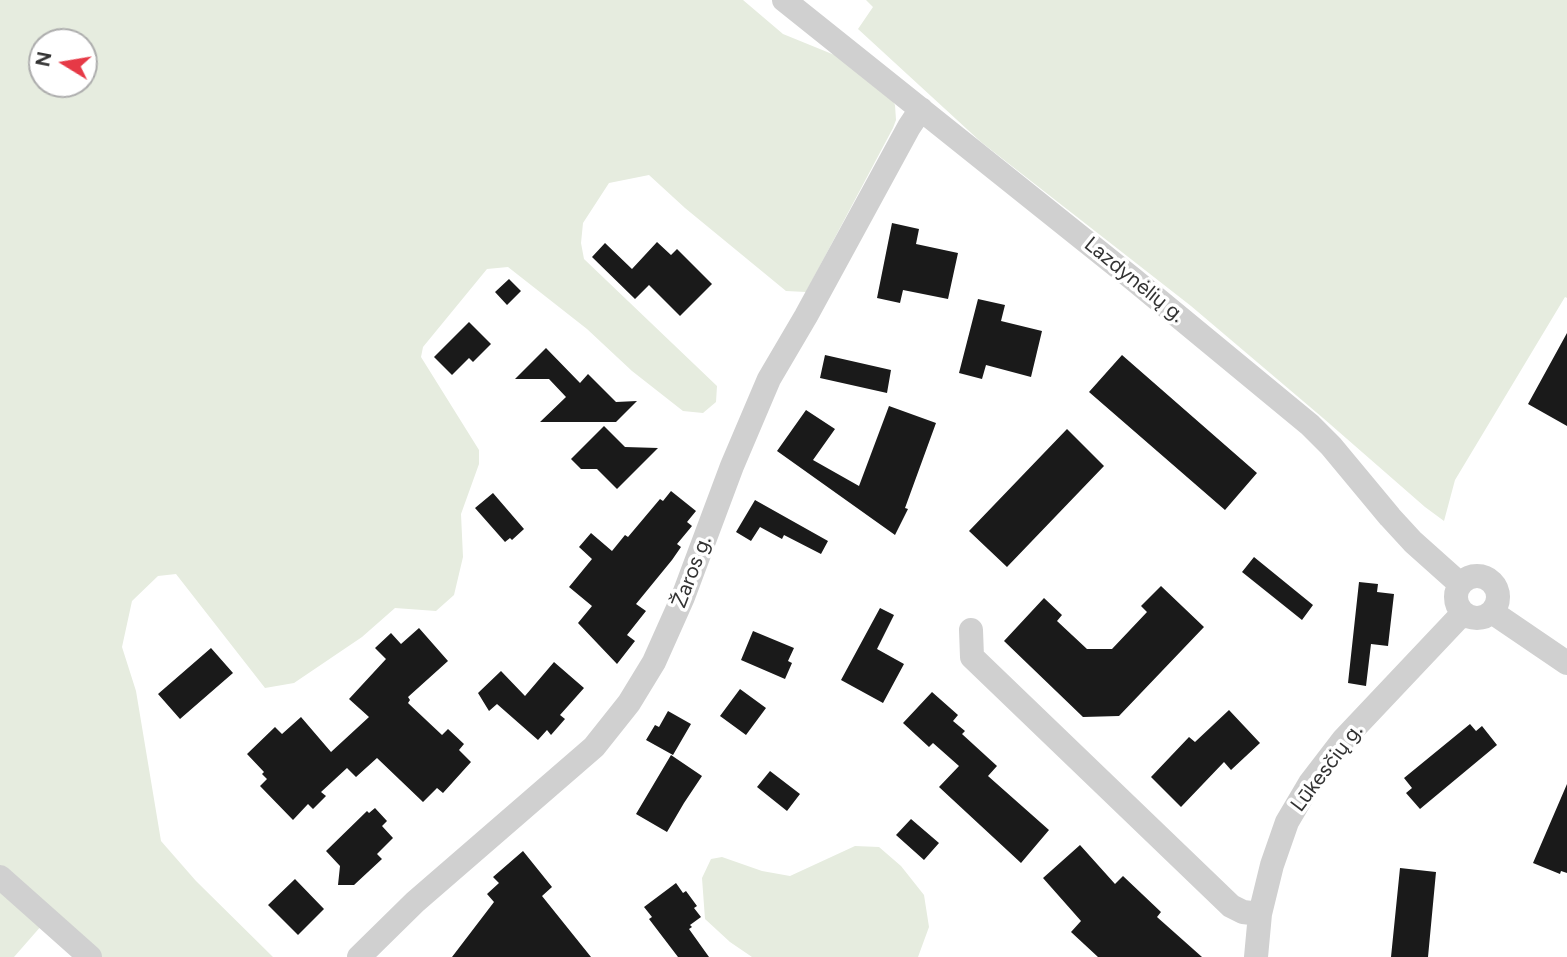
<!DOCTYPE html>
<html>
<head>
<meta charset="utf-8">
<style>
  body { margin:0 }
  #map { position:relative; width:1567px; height:957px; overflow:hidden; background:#fff; font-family:Figtree,sans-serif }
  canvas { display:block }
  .north { position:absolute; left:28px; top:28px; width:70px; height:70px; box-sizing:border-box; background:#fff; border:2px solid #adadad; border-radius:50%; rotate:281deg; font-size:19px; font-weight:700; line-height:28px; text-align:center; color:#333 }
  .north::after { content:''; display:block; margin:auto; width:24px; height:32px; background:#e63946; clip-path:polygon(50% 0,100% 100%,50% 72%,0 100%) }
</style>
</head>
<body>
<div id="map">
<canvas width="1567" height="957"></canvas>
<div class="north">N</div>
</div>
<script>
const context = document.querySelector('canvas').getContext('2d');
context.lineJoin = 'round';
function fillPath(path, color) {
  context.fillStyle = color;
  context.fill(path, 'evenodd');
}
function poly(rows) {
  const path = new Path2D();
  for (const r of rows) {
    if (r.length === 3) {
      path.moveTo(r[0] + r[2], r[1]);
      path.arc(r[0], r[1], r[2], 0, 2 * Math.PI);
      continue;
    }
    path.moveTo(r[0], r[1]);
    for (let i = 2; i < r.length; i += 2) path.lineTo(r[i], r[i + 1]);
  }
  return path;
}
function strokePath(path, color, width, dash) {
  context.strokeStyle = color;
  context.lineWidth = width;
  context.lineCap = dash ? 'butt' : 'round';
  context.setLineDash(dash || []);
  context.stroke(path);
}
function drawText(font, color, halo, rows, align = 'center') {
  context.font = font + ' Figtree,sans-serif';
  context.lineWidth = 7;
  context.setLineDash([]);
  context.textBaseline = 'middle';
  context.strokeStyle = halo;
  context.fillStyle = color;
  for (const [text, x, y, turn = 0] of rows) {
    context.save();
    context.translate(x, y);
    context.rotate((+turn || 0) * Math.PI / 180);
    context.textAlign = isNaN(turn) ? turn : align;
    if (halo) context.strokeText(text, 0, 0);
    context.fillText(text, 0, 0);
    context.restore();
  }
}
fillPath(poly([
  [0,0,743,0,783,34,837,56,890,96,895,105,896,120,893,128,806,292,786,291,685,208,649,175,609,183,583,223,581,243,584,259,717,386,716,402,703,413,683,411,632,371,587,329,508,267,487,269,423,347,421,357,479,450,479,464,461,514,463,557,454,595,436,611,395,608,362,637,294,683,265,688,176,574,158,576,132,601,122,647,136,691,161,841,196,881,273,957,76,957,42,925,14,957,0,957],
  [42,42,84,42,84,84,42,84],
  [866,0,1567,0,1567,298,1565,297,1455,480,1444,521,1425,507,1323,418,1191,306,981,142,858,29,873,7],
  [855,846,879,847,901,866,924,895,929,927,918,957,752,957,730,942,705,919,702,878,711,859,722,857,762,871,790,876]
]), '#e6ecdf');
fillPath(poly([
  [892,223,919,229,916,244,958,253,948,299,903,290,900,303,877,298],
  [657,242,671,255,677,249,712,284,680,316,649,285,635,299,592,257,605,243,632,269],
  [509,279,521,291,507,305,495,292],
  [978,299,1005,305,1001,321,1042,331,1031,377,986,365,982,379,959,373],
  [469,322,491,344,473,362,469,358,452,375,434,357],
  [1567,333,1567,426,1528,404],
  [546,348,580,383,588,374,616,402,637,401,616,422,540,422,566,397,549,379,515,379],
  [825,355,891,370,887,393,820,378],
  [1122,355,1257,473,1225,510,1089,392],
  [889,406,936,423,905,508,908,509,895,535,777,451,806,410,835,429,813,460,859,486],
  [604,426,625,447,658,448,617,489,597,469,581,469,571,459],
  [1067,429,1104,466,1007,567,969,531],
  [671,491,696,511,687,522,692,526,677,544,681,547,672,560,636,604,646,611,627,635,635,641,617,664,578,623,592,606,569,587,592,559,579,547,591,533,612,551,625,535,628,537,660,499,663,501],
  [493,493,524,529,512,540,510,538,505,542,475,508],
  [755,500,828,541,821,554,784,535,782,539,760,527,751,541,736,532],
  [1254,557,1313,605,1302,620,1242,572],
  [1359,582,1378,584,1377,592,1394,594,1388,646,1371,644,1366,686,1348,683],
  [1161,586,1204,627,1119,716,1083,717,1004,641,1044,598,1062,615,1057,621,1087,649,1112,649,1147,612,1141,606],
  [880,608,894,615,877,649,904,664,883,703,841,680],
  [419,628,448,661,408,697,410,700,408,703,442,735,448,729,464,744,459,750,471,762,443,793,437,788,423,802,377,758,356,777,347,768,321,792,326,796,313,809,308,804,293,820,260,786,267,779,262,774,264,772,247,754,275,727,282,734,301,717,331,752,369,717,349,699,386,659,375,648,391,633,401,644],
  [753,631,794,648,788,661,792,663,785,679,741,660],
  [211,648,233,673,180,719,158,694],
  [554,662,584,688,560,715,565,719,551,735,547,730,538,740,497,704,489,711,478,693,501,671,525,696],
  [740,689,766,708,746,735,720,716],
  [932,692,958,715,953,721,965,731,962,734,997,766,988,776,1049,830,1021,863,939,787,959,766,933,743,929,747,903,723],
  [1229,710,1260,743,1231,770,1224,762,1181,807,1151,777,1189,737,1195,742],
  [668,711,691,724,673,755,646,740,655,725,659,727],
  [1470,724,1476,731,1482,726,1497,745,1420,809,1406,793,1412,788,1404,778],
  [671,755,702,776,684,803,667,832,636,814],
  [770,771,800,794,787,811,757,787],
  [1567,784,1567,873,1561,871,1560,874,1533,863],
  [375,808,387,821,382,826,393,838,377,854,382,859,354,885,338,885,340,866,326,851,367,811,369,813],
  [911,819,939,843,924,860,896,835],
  [1080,845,1115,884,1123,876,1161,912,1157,917,1202,957,1098,957,1071,932,1081,921,1043,878],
  [523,851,552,887,542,896,591,957,452,957,494,902,487,894,499,883,493,877],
  [1400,868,1436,872,1428,957,1391,957],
  [295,879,324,909,298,935,268,905],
  [676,883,683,893,686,891,697,906,694,908,701,917,690,925,692,927,689,929,709,957,678,957,649,919,652,917,644,907]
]), '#1a1a1a');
strokePath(poly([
  [784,0,1133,279,1310,425,1331,446,1390,517,1413,542,1460,584],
  [1477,597,21],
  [1492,612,1567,663],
  [971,630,972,657,1231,906,1243,912,1260,914],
  [0,877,90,957],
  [359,957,415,902,594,747,629,703,654,662,683,597,732,466,769,379,806,316,909,127,921,109],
  [1256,957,1260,914,1272,865,1287,822,1310,783,1343,740,1463,613]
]), '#d0d0d0', 24);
drawText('21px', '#333', '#fff', [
  ["Lazdynėlių g.",1134,280,39],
  ["Žaros g.",692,572,-69],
  ["Lūkesčių g.",1327,768,-53]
]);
</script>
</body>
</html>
